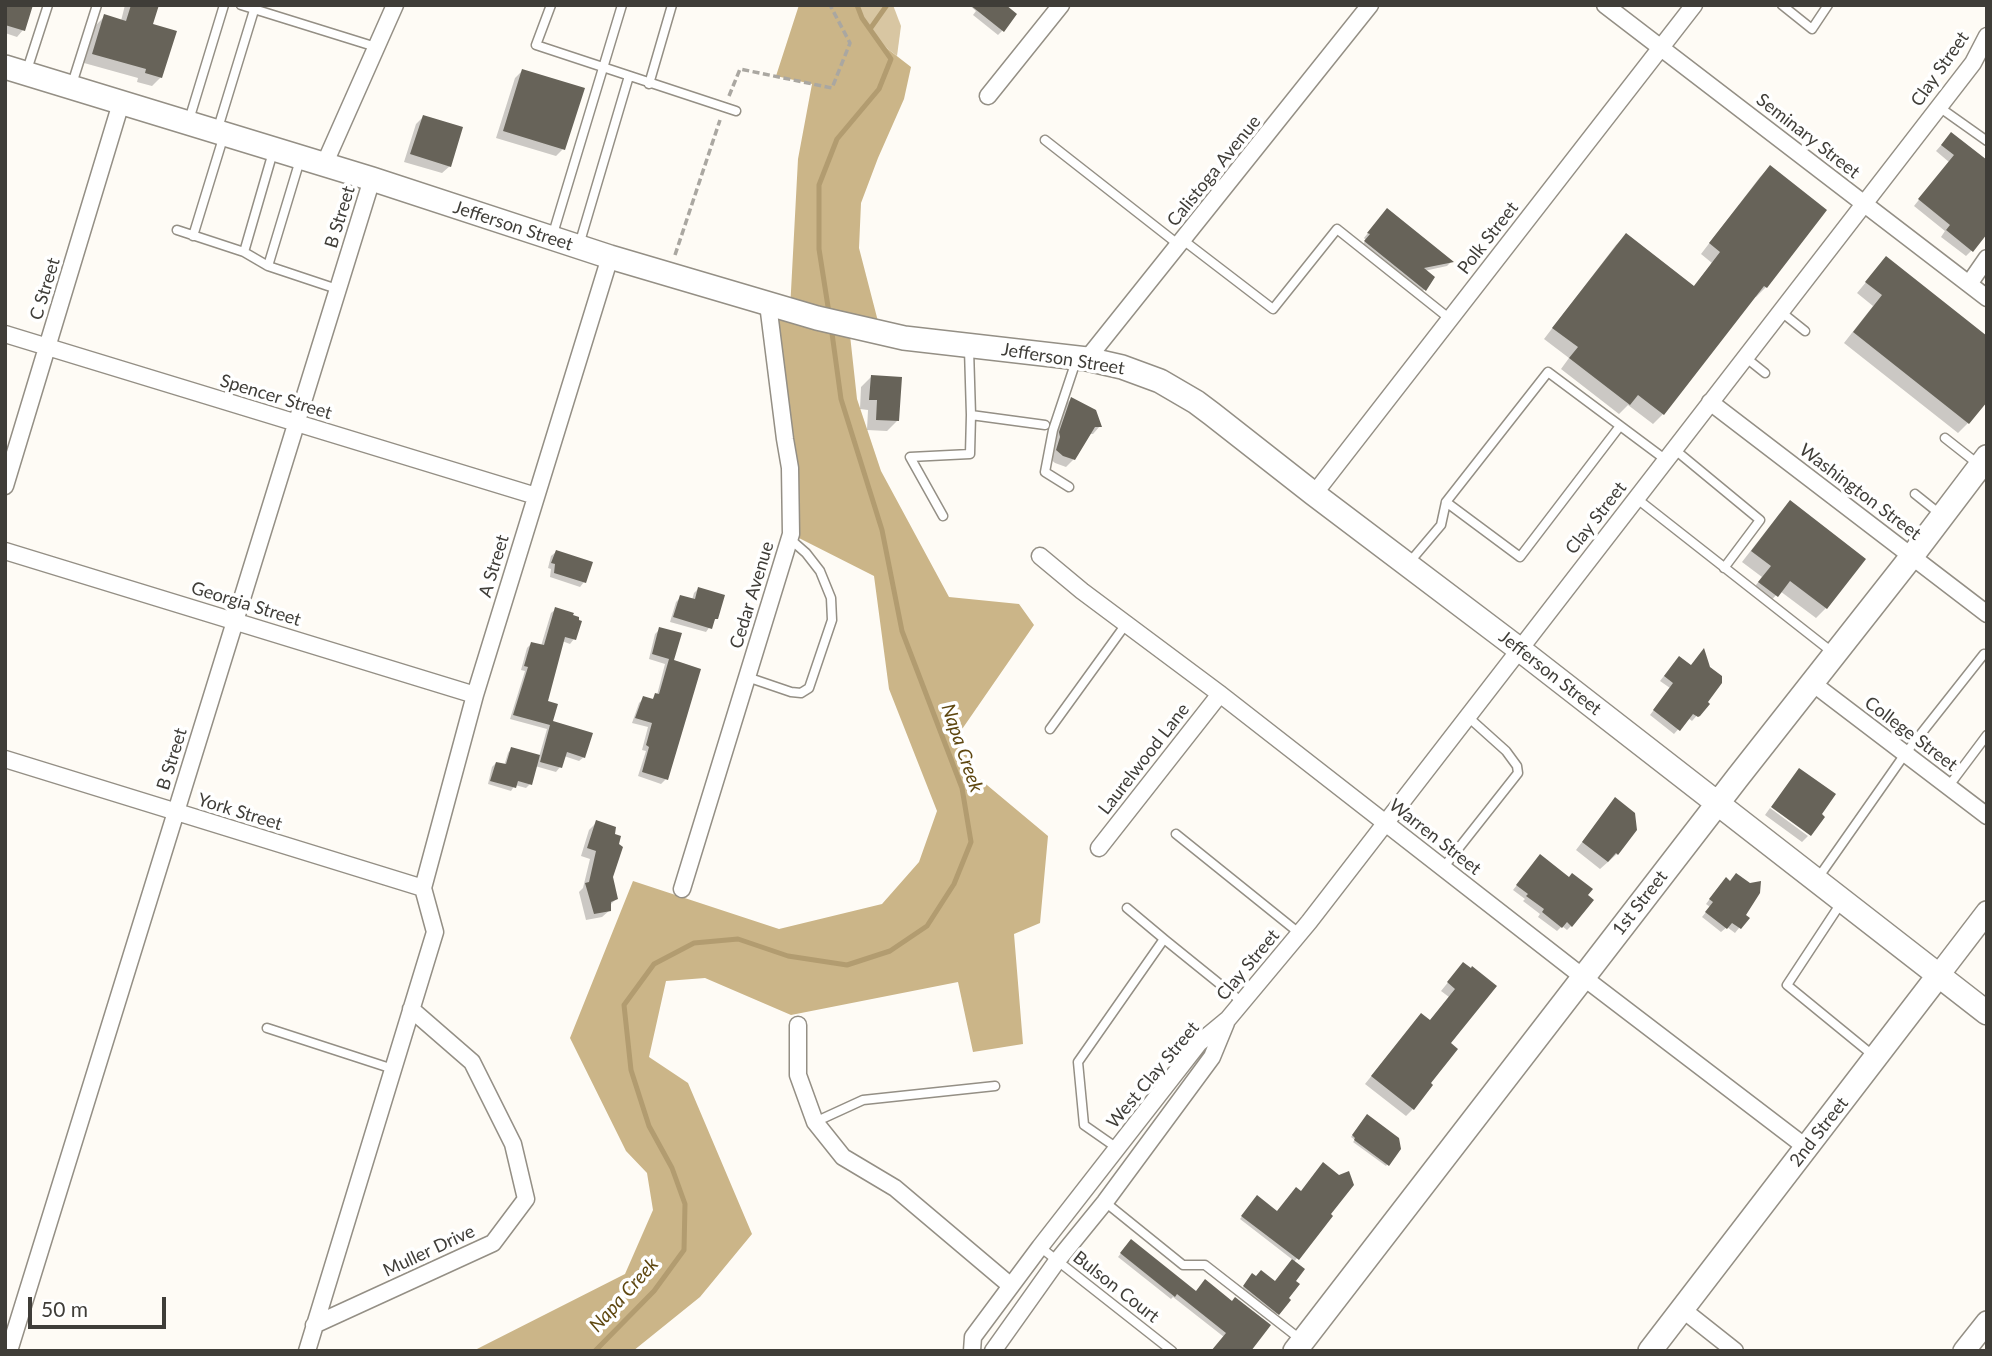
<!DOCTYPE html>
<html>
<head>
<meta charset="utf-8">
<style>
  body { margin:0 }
  #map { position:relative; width:1992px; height:1356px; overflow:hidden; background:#fefbf5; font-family:Lato,sans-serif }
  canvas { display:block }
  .frame { position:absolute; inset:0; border:7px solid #3f3d38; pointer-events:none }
  .scale { position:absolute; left:28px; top:1297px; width:138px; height:32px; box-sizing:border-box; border:4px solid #3f3d38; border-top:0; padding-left:9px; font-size:21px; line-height:24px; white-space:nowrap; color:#3f3d38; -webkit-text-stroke:5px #fff; paint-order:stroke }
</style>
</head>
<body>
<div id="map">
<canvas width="1992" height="1356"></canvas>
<div class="frame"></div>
<div class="scale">50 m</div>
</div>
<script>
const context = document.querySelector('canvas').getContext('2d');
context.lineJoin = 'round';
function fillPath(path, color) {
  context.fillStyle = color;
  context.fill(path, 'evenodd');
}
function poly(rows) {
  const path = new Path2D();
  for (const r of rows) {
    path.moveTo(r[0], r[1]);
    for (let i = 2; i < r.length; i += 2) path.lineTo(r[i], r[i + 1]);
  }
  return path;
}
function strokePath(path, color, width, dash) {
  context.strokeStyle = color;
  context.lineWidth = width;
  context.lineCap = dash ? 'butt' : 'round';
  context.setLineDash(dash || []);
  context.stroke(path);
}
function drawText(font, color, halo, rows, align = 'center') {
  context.font = font + ' Lato,sans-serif';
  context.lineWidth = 7;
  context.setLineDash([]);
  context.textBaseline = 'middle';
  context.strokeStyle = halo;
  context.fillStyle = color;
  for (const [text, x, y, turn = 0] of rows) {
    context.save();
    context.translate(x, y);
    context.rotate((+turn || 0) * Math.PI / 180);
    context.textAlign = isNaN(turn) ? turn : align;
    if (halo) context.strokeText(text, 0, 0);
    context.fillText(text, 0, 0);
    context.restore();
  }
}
fillPath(poly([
  [857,5,893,5,901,26,897,56,880,43,862,18]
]), '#d8c6a2');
fillPath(poly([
  [799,5,857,5,862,18,880,43,911,67,904,99,878,158,861,203,859,248,881,333,849,326,857,399,881,471,949,597,1019,604,1034,625,958,735,975,775,1048,836,1040,923,1014,934,1023,1044,973,1052,958,982,791,1015,705,978,666,981,649,1057,688,1083,752,1234,700,1297,633,1351,473,1351,625,1274,653,1210,647,1173,626,1151,570,1038,633,881,779,929,882,904,919,862,937,811,889,689,874,576,791,534,790,468,758,302,790,310,798,159,812,84,776,76]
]), '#cbb588');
fillPath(poly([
  [5,5,23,30,17,37,5,33],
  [125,5,157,5,151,25,161,77,152,86,137,82,138,78,84,63,95,26,105,16,121,21],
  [969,5,1003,5,1002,31,998,35,973,15,976,11],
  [522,71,563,149,556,156,496,138,515,78],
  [423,117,450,166,442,173,404,162,416,124],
  [1951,134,1972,250,1966,256,1941,237,1945,231,1914,206,1949,162,1936,151],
  [1770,167,1766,287,1756,297,1754,296,1663,414,1653,424,1628,405,1619,414,1561,369,1569,358,1544,339,1616,245,1626,235,1693,287,1712,263,1701,254,1760,177],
  [1382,215,1451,262,1447,266,1424,271,1433,278,1420,295,1361,247,1366,240,1364,238],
  [1886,258,1968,423,1958,433,1844,343,1873,306,1857,293],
  [872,376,897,421,887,431,867,430,868,410,860,409,861,387],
  [1071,399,1100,426,1093,434,1089,434,1074,459,1066,467,1055,463,1049,458,1053,440,1064,406],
  [1780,513,1826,608,1816,618,1780,591,1766,606,1750,593,1762,577,1742,562],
  [556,552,584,582,580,587,550,577,551,569,548,568,551,556],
  [698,589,716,618,706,632,670,622,676,602,681,597,692,600,694,593],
  [556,609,574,639,570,644,562,641,546,702,551,722,584,757,579,761,564,756,560,767,556,772,535,766,530,784,526,788,515,785,511,791,488,784,492,767,496,763,504,766,508,753,511,749,539,757,547,729,510,719,525,671,521,670,527,648,531,644,541,646,551,613],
  [660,629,672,661,666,779,661,784,638,776,646,751,642,750,648,727,632,723,639,703,644,698,651,700,657,695,665,664,649,659,655,634],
  [1674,663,1690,667,1709,668,1705,703,1707,704,1692,721,1688,718,1674,734,1650,715,1670,688,1660,681],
  [1615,799,1617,854,1600,869,1576,850],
  [1770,808,1808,836,1802,842,1765,815],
  [597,822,616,899,609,906,610,910,602,917,586,920,579,892,583,888,590,859,581,856,589,830],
  [1536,861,1571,926,1567,930,1562,926,1557,931,1538,917,1540,914,1523,901,1525,899,1513,890],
  [1729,882,1744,916,1747,918,1735,933,1727,927,1721,932,1702,917,1710,907,1706,904,1721,884],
  [1463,964,1449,1044,1429,1084,1413,1109,1406,1116,1365,1084,1414,1023,1429,1022,1449,997,1441,991],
  [1367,1116,1399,1148,1386,1166,1353,1142,1355,1140,1351,1137],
  [1255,1200,1277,1213,1328,1215,1331,1216,1294,1262,1294,1281,1278,1313,1273,1318,1240,1292,1248,1280,1274,1283,1293,1260,1240,1219],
  [1128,1244,1248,1351,1224,1337,1173,1297,1171,1299,1118,1257]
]), '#0003');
strokePath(poly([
  [870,29,887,5],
  [829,313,819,249,819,185,837,139,879,89,891,59,862,18,857,5],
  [595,1351,654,1291,684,1250,685,1204,672,1168,649,1126,631,1070,624,1005,654,964,694,943,738,939,788,956,847,965,890,951,927,926,954,884,971,842,962,788,902,631,882,530,841,399,831,326]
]), '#b29c70', 5);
fillPath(poly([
  [5,5,33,5,25,31,5,25],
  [131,5,159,5,153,24,177,31,162,78,145,73,146,69,92,54,104,14,126,21],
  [970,5,1006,5,1017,14,1004,32],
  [522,69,585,88,565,150,503,131],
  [423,115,463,127,451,167,410,154],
  [1951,132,1987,160,1987,234,1973,252,1946,230,1950,225,1918,199,1954,155,1941,145],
  [1770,165,1827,210,1767,288,1764,286,1664,415,1638,395,1630,405,1569,358,1578,347,1552,328,1626,233,1694,286,1720,252,1709,243],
  [1387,208,1454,262,1424,268,1435,277,1426,291,1364,241,1370,234,1367,233],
  [1886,256,1987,336,1987,402,1969,424,1853,332,1882,295,1865,282],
  [871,375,902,377,899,421,876,420,877,400,869,400],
  [1071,397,1096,410,1102,427,1095,427,1075,460,1063,456,1056,450,1060,437,1059,432],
  [1790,500,1866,559,1827,609,1790,581,1778,597,1758,582,1771,566,1751,551],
  [556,550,593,562,586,583,554,573,555,564,551,563],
  [698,587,725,595,718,619,715,619,712,629,673,617,680,595,695,599],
  [555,607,574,613,573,615,579,617,579,620,582,621,576,640,565,637,548,701,558,704,553,721,593,733,585,758,567,752,562,768,540,762,550,725,513,715,528,667,524,666,531,642,544,645],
  [659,627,682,633,674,660,701,669,668,780,642,772,649,747,646,745,652,723,635,718,643,696,653,699,655,693,659,694,669,659,652,654],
  [1704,648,1710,667,1722,676,1722,683,1708,702,1710,704,1700,716,1698,717,1693,714,1680,731,1653,710,1673,683,1664,676,1679,656,1691,665],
  [511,747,540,755,532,785,518,781,516,788,490,781,496,762,506,764],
  [1799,768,1836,794,1822,814,1825,817,1811,836,1771,807],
  [1615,797,1635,813,1637,830,1618,855,1616,853,1608,862,1582,842],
  [596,820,616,827,615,834,621,836,619,844,623,847,613,877,618,899,611,902,611,911,594,914,585,883,589,882,596,851,587,848],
  [1540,854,1569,877,1572,873,1593,889,1588,895,1594,900,1572,927,1567,922,1562,928,1542,912,1544,909,1526,896,1528,894,1516,885],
  [1736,873,1750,883,1761,881,1760,893,1746,915,1750,918,1741,929,1732,923,1727,929,1705,912,1713,902,1709,899,1726,877,1730,881],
  [1463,962,1471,968,1472,966,1497,986,1451,1043,1458,1049,1431,1083,1433,1085,1414,1110,1371,1076,1421,1013,1430,1020,1455,989,1447,982],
  [1367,1114,1399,1138,1401,1149,1389,1166,1354,1140,1355,1138,1352,1135],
  [1323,1162,1339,1175,1349,1171,1354,1185,1331,1214,1333,1216,1299,1260,1241,1216,1257,1195,1277,1211,1296,1187,1301,1191],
  [1131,1239,1196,1291,1205,1279,1232,1301,1235,1297,1271,1325,1251,1351,1211,1351,1226,1333,1177,1294,1175,1297,1120,1253],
  [1292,1259,1305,1269,1296,1281,1300,1284,1289,1298,1291,1300,1279,1315,1243,1286,1252,1273,1256,1276,1261,1270,1275,1281]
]), '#676359');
const service = poly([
  [241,5,376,47],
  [551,5,536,45,736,111],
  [1782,5,1812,29,1828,5],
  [26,73,48,5],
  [72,84,97,5],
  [649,84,672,5],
  [1939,107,1987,141],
  [189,120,224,5],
  [218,128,255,7],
  [1045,140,1179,245],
  [300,160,268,266,337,289],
  [177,230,244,252,273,152],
  [193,236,224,135],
  [552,237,622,5],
  [1183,240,1273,309,1337,229,1450,319],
  [579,245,629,76],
  [244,252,268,266],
  [1780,311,1805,331],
  [969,349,971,415,1045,425],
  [1745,357,1765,373],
  [1945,438,1978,464],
  [1674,449,1760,520,1724,568],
  [1069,487,1045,472,1053,430,1076,361],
  [1915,494,1940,514],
  [1636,498,1832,652],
  [1446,502,1520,557,1620,426],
  [943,516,910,457,970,454,971,415],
  [1408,564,1441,525,1446,502,1548,372,1666,460],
  [747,677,791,692,801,693,809,688,832,620,831,598,820,571,806,553,790,539],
  [1050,729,1126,624],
  [1948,787,1987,735],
  [1176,834,1299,933],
  [1443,868,1518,773,1517,766,1506,751,1467,716],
  [1818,878,1905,754,1984,654],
  [1841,903,1787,985,1875,1057],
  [1127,908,1164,939],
  [267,1028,393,1069],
  [815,1122,863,1100,995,1086],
  [1117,1148,1084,1125,1078,1062,1164,939,1242,1002],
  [1105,1202,1183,1265,1205,1265,1300,1339],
  [1040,1247,1172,1351]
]);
const minor = poly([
  [1605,5,1987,298],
  [988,96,1061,5],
  [324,165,395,5],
  [1969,284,1987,258],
  [5,334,536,496],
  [1087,359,1370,5],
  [1710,402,1987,614],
  [5,486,121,103],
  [1314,494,1694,5],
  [5,551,475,695],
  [1040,556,1082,591,1220,694,1583,977,1807,1148],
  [1811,682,1987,816],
  [5,759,423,888],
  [1099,848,1220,694],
  [682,889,791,534,790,468,785,439,768,304],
  [798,1025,798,1075,815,1122,843,1157,895,1188,1011,1286],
  [1682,1309,1735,1351],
  [314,1325,493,1243,526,1199,513,1144,472,1062,411,1009],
  [9,1351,372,179],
  [307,1351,435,932,423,888,475,695,610,257],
  [972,1351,973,1337,1040,1247,1199,1043,1228,1019,1309,922,1973,63,1987,36],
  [993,1351,1057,1261,1105,1202,1212,1057,1226,1023]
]);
const tertiary = poly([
  [1938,976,1987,912],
  [1964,1351,1987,1322]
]);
const secondary = poly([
  [5,67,372,179,610,257,817,318,904,338,1087,359,1122,367,1160,381,1196,402,1212,414,1314,494,1519,649,1987,1013],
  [1295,1351,1738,777,1912,556,1987,457],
  [1650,1351,1938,976]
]);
strokePath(service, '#948f85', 11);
strokePath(minor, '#948f85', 19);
strokePath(tertiary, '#948f85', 24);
strokePath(secondary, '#948f85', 26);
strokePath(poly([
  [729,96,740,69,832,88,850,43,830,5],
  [675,255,720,120]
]), '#aaa7a1', 3.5, [7, 3.5]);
strokePath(service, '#fff', 8);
strokePath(minor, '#fff', 16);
strokePath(tertiary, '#fff', 21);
strokePath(secondary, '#fff', 23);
drawText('18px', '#3f3d38', '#fff', [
  ["Clay Street",1940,69,-55],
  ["Seminary Street",1808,136,38],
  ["Calistoga Avenue",1214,171,-51],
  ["B Street",340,217,-73],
  ["Jefferson Street",513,226,18],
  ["Polk Street",1488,238,-52],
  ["C Street",45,289,-73],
  ["Jefferson Street",1063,359,9],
  ["Spencer Street",276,397,17],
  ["Washington Street",1860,492,37],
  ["Clay Street",1596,518,-52],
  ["A Street",494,566,-73],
  ["Cedar Avenue",752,595,-73],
  ["Georgia Street",246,604,17],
  ["Jefferson Street",1550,673,38],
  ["College Street",1911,734,37],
  ["B Street",172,759,-73],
  ["Laurelwood Lane",1144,759,-52],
  ["York Street",240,812,17],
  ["Warren Street",1435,837,38],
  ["1st Street",1640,903,-52],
  ["Clay Street",1248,965,-50],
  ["West Clay Street",1153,1075,-50],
  ["2nd Street",1819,1132,-52],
  ["Muller Drive",429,1251,-25],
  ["Bulson Court",1116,1287,38]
]);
drawText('italic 19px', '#5e4710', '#fff', [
  ["Napa Creek",962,748,71],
  ["Napa Creek",624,1295,-48]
]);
</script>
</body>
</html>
